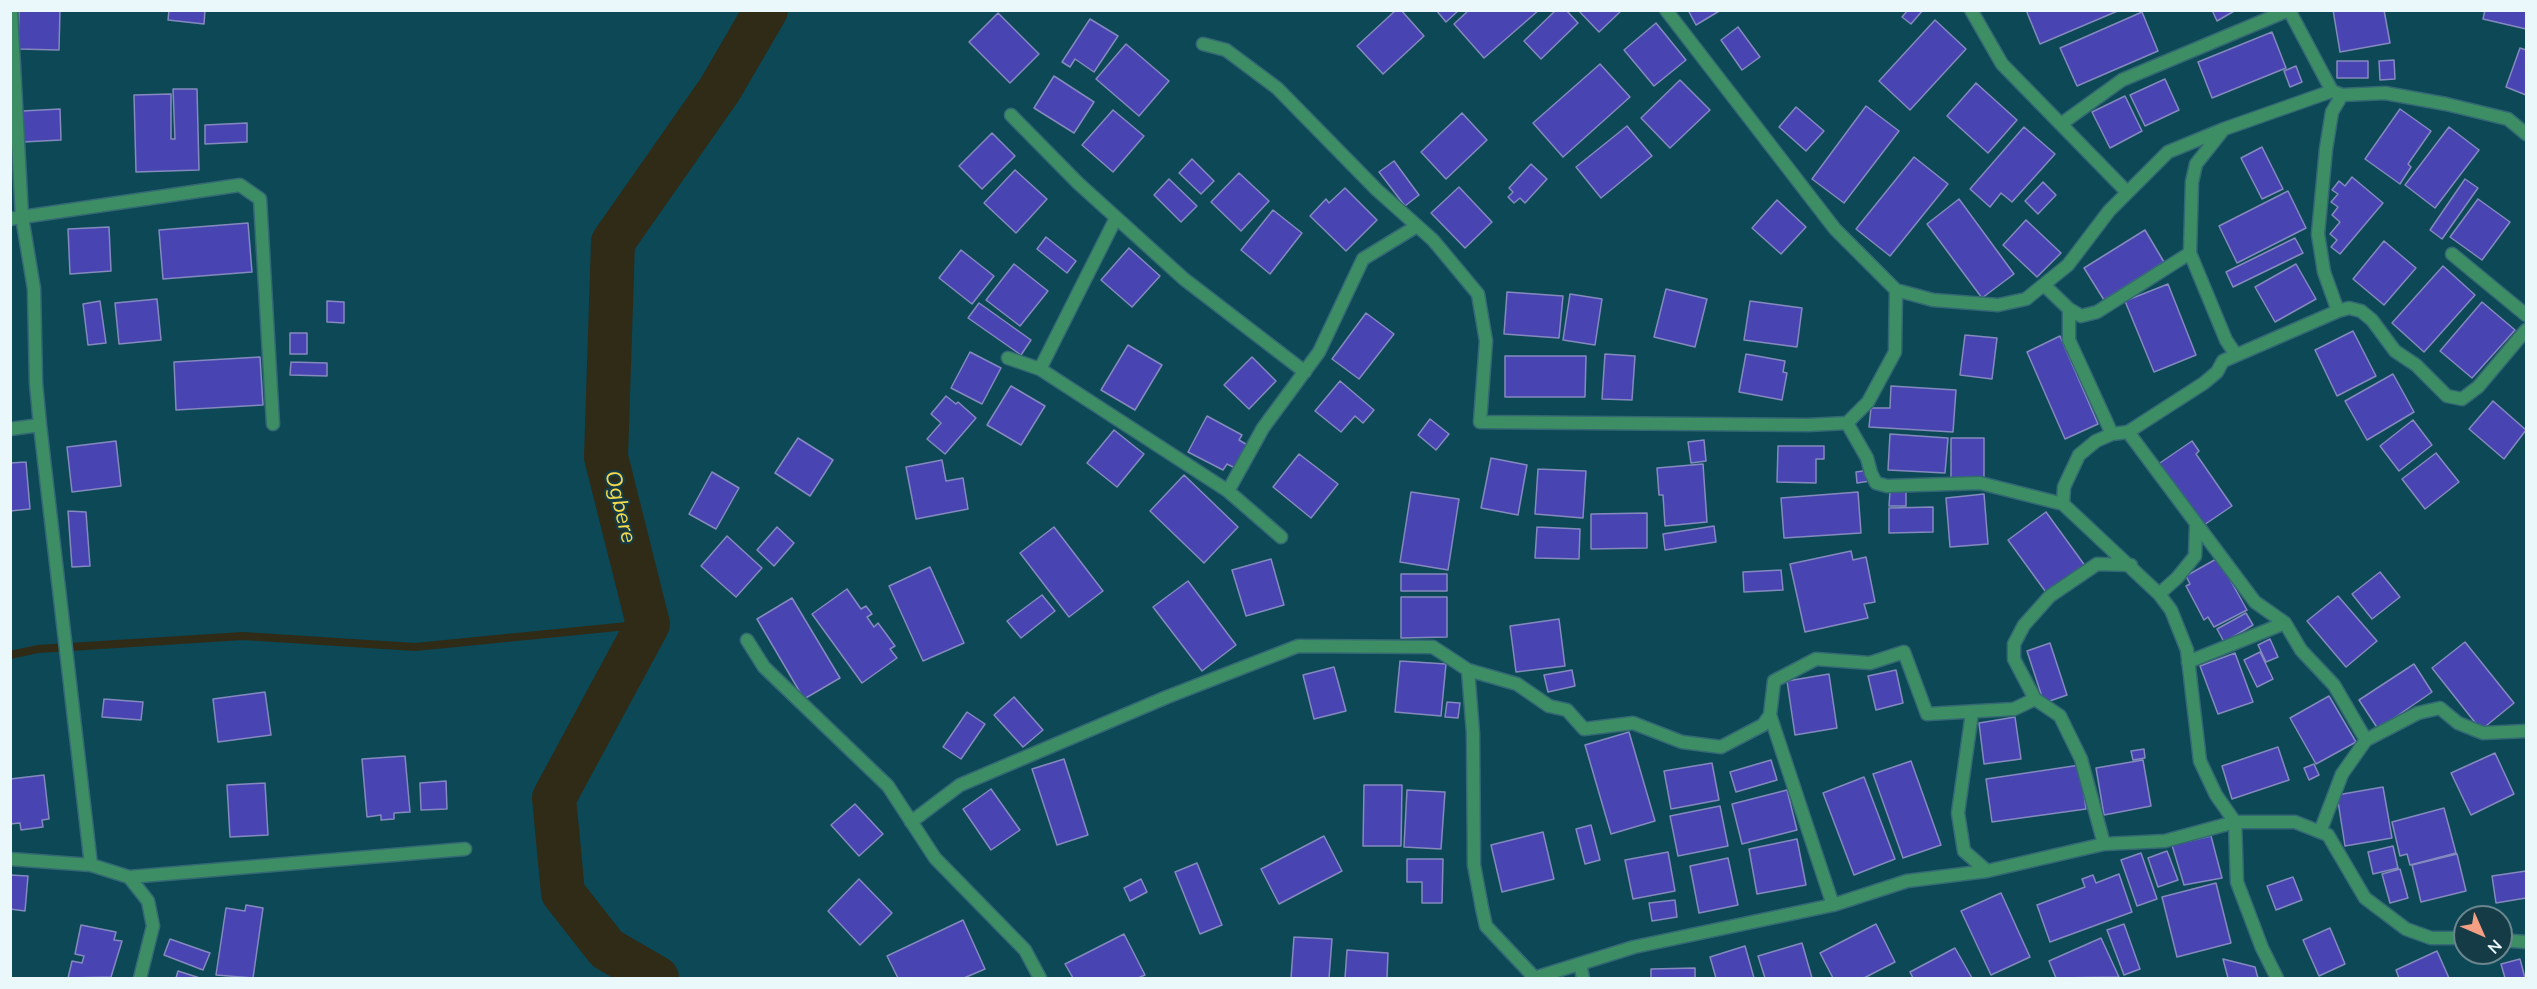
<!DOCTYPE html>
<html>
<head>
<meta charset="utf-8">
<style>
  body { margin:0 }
  #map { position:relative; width:2537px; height:989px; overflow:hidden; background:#0c4856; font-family:"Nunito Sans",sans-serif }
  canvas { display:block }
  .frame { position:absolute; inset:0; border:12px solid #eaf8fc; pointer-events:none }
  .north { position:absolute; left:2453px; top:905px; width:60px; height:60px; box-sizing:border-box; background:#153c46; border:2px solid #6a878f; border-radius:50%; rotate:135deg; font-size:16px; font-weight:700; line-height:24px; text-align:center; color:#eaf8fc }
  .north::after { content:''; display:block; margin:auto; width:21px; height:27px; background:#f39f84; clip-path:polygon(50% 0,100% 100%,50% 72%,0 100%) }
</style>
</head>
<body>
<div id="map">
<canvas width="2537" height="989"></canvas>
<div class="frame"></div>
<div class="north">N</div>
</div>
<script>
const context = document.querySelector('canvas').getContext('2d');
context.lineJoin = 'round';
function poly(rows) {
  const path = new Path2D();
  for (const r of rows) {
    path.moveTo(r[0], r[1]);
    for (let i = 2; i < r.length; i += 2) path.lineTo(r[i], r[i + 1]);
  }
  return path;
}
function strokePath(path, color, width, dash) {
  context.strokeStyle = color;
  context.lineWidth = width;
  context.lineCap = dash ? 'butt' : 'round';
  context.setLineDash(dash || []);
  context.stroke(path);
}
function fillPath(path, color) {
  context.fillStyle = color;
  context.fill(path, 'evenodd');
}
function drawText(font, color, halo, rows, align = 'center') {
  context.font = font + ' "Nunito Sans",sans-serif';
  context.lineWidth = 4.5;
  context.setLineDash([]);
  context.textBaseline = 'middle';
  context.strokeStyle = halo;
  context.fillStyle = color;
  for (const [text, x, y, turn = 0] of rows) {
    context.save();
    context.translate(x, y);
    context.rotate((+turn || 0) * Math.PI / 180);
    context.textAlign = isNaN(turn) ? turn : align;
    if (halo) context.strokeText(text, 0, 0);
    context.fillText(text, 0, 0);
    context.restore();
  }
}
strokePath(poly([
  [10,655,38,649,243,636,415,647,648,624]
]), '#2f2b17', 8);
strokePath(poly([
  [657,978,607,949,563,893,554,798,648,624,606,457,613,242,720,89,766,10]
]), '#2f2b17', 44);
const building = poly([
  [19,10,60,10,59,50,18,49,19,10],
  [169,10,205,10,204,24,168,20,169,10],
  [1396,10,1401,10,1424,36,1383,74,1357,46,1396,10],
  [1436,10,1459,10,1446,22,1436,10],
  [1469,10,1539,10,1484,58,1454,24,1469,10],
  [1556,10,1566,10,1578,23,1541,59,1524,41,1556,10],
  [1578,10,1622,10,1599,32,1578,10],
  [1688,10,1721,10,1696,25,1688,10],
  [1908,10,1923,10,1911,24,1902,17,1908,10],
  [2026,10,2120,10,2040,44,2026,10],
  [2212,10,2236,10,2217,21,2212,10],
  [2333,10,2384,10,2390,43,2340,52,2333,10],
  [2485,10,2526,10,2526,29,2483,19,2485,10],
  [2142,12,2158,51,2077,86,2060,48,2142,12],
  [998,13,1039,54,1010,83,969,42,998,13],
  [1090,19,1118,36,1094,72,1075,59,1070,67,1062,62,1090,19],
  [1935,20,1966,49,1910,110,1879,81,1935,20],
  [1656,23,1686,60,1654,86,1624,50,1656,23],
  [1738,27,1760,57,1742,70,1721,40,1738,27],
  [2272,32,2286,68,2212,98,2198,62,2272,32],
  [1126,44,1169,81,1139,116,1096,79,1126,44],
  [2520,48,2526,50,2526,95,2506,87,2520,48],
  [2394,60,2395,79,2380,80,2379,61,2394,60],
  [2337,61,2368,61,2368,78,2337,78,2337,61],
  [1600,64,1630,97,1563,157,1533,123,1600,64],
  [2296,66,2302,82,2290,87,2284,71,2296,66],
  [1054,76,1094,102,1074,133,1034,108,1054,76],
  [2165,79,2179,110,2145,126,2130,95,2165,79],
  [1680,80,1710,110,1670,148,1641,118,1680,80],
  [1976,83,2017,120,1988,153,1947,116,1976,83],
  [173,89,197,89,199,170,136,172,134,95,171,94,171,139,175,139,173,89],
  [2125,96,2142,131,2110,148,2092,112,2125,96],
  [1866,106,1899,131,1844,203,1812,179,1866,106],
  [1796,107,1824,131,1806,151,1779,127,1796,107],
  [60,109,61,140,23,142,22,111,60,109],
  [2400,109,2431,131,2408,164,2411,167,2400,184,2365,159,2400,109],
  [1113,110,1144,136,1113,172,1082,145,1113,110],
  [1462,113,1487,140,1446,179,1421,152,1462,113],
  [247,123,247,142,205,144,205,125,247,123],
  [1627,126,1652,156,1601,198,1576,167,1627,126],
  [2024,127,2055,154,2012,202,2001,193,1990,207,1970,189,2024,127],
  [2449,127,2479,150,2435,208,2405,185,2449,127],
  [992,133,1015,156,982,189,959,166,992,133],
  [2262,147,2283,189,2262,199,2241,158,2262,147],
  [1914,157,1948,184,1890,256,1856,229,1914,157],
  [1192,159,1214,181,1201,194,1179,173,1192,159],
  [1394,161,1419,195,1405,206,1379,172,1394,161],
  [1531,164,1547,179,1525,203,1520,198,1514,203,1508,197,1513,192,1509,188,1531,164],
  [1015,170,1047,199,1016,233,984,203,1015,170],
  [1239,173,1269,201,1241,231,1211,202,1239,173],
  [2352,177,2383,203,2340,254,2331,247,2337,240,2330,234,2340,222,2332,215,2338,207,2331,202,2338,194,2332,190,2339,181,2345,186,2352,177],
  [1169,179,1197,206,1181,222,1154,195,1169,179],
  [2465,179,2478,188,2442,239,2430,230,2465,179],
  [2043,182,2056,195,2038,214,2025,201,2043,182],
  [1459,187,1492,222,1465,248,1431,213,1459,187],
  [1345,188,1377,220,1346,251,1310,216,1326,199,1329,203,1345,188],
  [2288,191,2306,228,2237,263,2219,226,2288,191],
  [1959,199,2014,274,1982,298,1927,224,1959,199],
  [2478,199,2510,222,2482,260,2450,237,2478,199],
  [1777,200,1806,227,1781,254,1752,228,1777,200],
  [1273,210,1302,233,1270,274,1241,250,1273,210],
  [2026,220,2061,253,2037,277,2003,245,2026,220],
  [248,223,252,272,163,279,159,230,248,223],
  [109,227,111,271,70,274,68,229,109,227],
  [2145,230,2164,262,2104,300,2084,268,2145,230],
  [1046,237,1076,261,1067,273,1037,249,1046,237],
  [2295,238,2303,253,2233,287,2226,272,2295,238],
  [2384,241,2416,268,2384,305,2353,279,2384,241],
  [1129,248,1160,276,1132,307,1101,280,1129,248],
  [961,250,994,276,972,304,939,278,961,250],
  [1014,264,1048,291,1020,326,986,300,1014,264],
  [2296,264,2316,299,2275,322,2255,287,2296,264],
  [2443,266,2475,295,2424,352,2392,323,2443,266],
  [2168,284,2196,355,2154,372,2125,301,2168,284],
  [1666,289,1707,299,1695,347,1654,337,1666,289],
  [1507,292,1563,296,1559,338,1504,334,1507,292],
  [1570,294,1602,299,1595,345,1563,340,1570,294],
  [157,299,161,340,119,344,115,303,157,299],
  [100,301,106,343,88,345,83,304,100,301],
  [327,301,344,302,344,323,327,322,327,301],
  [1750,301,1802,308,1797,347,1744,340,1750,301],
  [2482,302,2515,330,2472,378,2440,351,2482,302],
  [979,303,1031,340,1021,355,968,318,979,303],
  [1366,313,1394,334,1359,379,1332,359,1366,313],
  [2353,331,2376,376,2337,396,2315,350,2353,331],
  [290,333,307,333,307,354,290,354,290,333],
  [1965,335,1997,338,1992,379,1960,375,1965,335],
  [2060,336,2098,424,2065,439,2027,352,2060,336],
  [1128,345,1162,365,1135,410,1101,390,1128,345],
  [970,352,1001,368,982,404,951,388,970,352],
  [1605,354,1635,356,1632,400,1602,399,1605,354],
  [1746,354,1785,361,1783,372,1787,373,1782,400,1739,392,1746,354],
  [1505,356,1586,356,1585,397,1505,397,1505,356],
  [260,357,263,405,176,410,174,362,260,357],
  [1252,357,1276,381,1249,409,1224,385,1252,357],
  [291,362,327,363,327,376,290,375,291,362],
  [2393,374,2414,412,2367,440,2345,401,2393,374],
  [1340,381,1374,410,1363,423,1355,416,1341,432,1315,411,1340,381],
  [1011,386,1045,406,1021,445,987,425,1011,386],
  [1891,386,1956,390,1953,432,1869,427,1871,408,1890,408,1891,386],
  [946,396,956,404,958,402,976,418,945,454,927,439,941,423,931,414,946,396],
  [2493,401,2526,430,2504,459,2469,429,2493,401],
  [1207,416,1242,435,1239,440,1249,446,1237,469,1227,464,1223,470,1188,452,1207,416],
  [1430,419,1449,434,1436,450,1418,435,1430,419],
  [2413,420,2432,445,2399,471,2380,446,2413,420],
  [1114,430,1144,454,1117,487,1087,463,1114,430],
  [1890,434,1948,438,1945,473,1888,470,1890,434],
  [798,438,833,460,810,496,775,473,798,438],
  [1951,438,1984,438,1984,482,1951,482,1951,438],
  [1704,440,1706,461,1691,463,1688,442,1704,440],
  [116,441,121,486,72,492,67,447,116,441],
  [2192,441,2199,451,2196,454,2232,506,2201,527,2157,465,2192,441],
  [1778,446,1824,446,1824,459,1816,459,1816,483,1777,482,1778,446],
  [2436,453,2459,482,2425,509,2402,479,2436,453],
  [1299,454,1338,484,1311,518,1273,487,1299,454],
  [1491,458,1527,465,1518,515,1481,508,1491,458],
  [942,460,946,481,963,478,968,509,916,519,906,467,942,460],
  [26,462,30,509,10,511,10,463,26,462],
  [1703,464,1707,522,1665,526,1663,495,1659,495,1657,468,1703,464],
  [1538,469,1586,471,1583,518,1535,514,1538,469],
  [1869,470,1870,481,1857,483,1856,472,1869,470],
  [712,472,739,488,716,529,689,514,712,472],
  [1184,475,1238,527,1204,563,1150,511,1184,475],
  [1890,491,1906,491,1906,506,1889,506,1890,491],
  [1411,492,1459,499,1448,570,1400,562,1411,492],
  [1858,492,1861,533,1784,538,1781,498,1858,492],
  [1984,494,1988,544,1950,547,1946,498,1984,494],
  [1933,507,1933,532,1889,533,1889,508,1933,507],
  [68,511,86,512,90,566,72,567,68,511],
  [2046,512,2086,567,2048,595,2008,540,2046,512],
  [1647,513,1647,548,1591,549,1591,514,1647,513],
  [1714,526,1716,542,1665,550,1663,534,1714,526],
  [777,527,794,543,774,566,757,550,777,527],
  [1054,527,1103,591,1069,617,1020,553,1054,527],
  [1537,527,1580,529,1579,559,1535,558,1537,527],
  [727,536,762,568,736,597,701,566,727,536],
  [1851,551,1853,560,1866,557,1875,602,1864,604,1868,618,1805,632,1790,564,1851,551],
  [2218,558,2247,610,2214,627,2208,617,2204,620,2186,586,2190,584,2186,576,2218,558],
  [1271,559,1284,605,1246,616,1232,570,1271,559],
  [930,567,964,643,923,661,889,586,930,567],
  [1781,570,1783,590,1744,592,1743,572,1781,570],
  [2380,572,2400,597,2372,619,2352,594,2380,572],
  [1401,574,1447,574,1447,591,1401,591,1401,574],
  [1188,581,1236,645,1202,671,1153,607,1188,581],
  [847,589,861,609,866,606,872,614,867,617,874,627,878,623,895,646,890,649,897,658,862,683,812,614,847,589],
  [1042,595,1055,611,1021,638,1007,621,1042,595],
  [2338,596,2377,641,2346,667,2307,621,2338,596],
  [1401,597,1447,597,1447,637,1401,638,1401,597],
  [792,598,840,678,804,699,757,619,792,598],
  [2246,613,2253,625,2224,642,2217,629,2246,613],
  [1559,619,1565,666,1516,672,1510,626,1559,619],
  [2270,639,2278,657,2266,662,2258,645,2270,639],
  [2465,642,2514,703,2481,730,2432,668,2465,642],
  [2050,643,2067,695,2044,703,2027,651,2050,643],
  [2260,652,2273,679,2257,687,2244,660,2260,652],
  [2235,653,2253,702,2218,714,2200,666,2235,653],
  [1400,661,1446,664,1441,716,1395,712,1400,661],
  [2414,664,2432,692,2378,729,2359,700,2414,664],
  [1334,667,1346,711,1314,719,1303,675,1334,667],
  [1572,670,1575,686,1548,692,1544,675,1572,670],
  [1896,670,1903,703,1876,710,1868,676,1896,670],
  [1829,674,1837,728,1795,735,1787,681,1829,674],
  [265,692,271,735,218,742,213,699,265,692],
  [2329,696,2356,742,2316,764,2290,718,2329,696],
  [1014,697,1043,730,1023,747,994,715,1014,697],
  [104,699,143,702,141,720,102,717,104,699],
  [1447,702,1460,703,1458,718,1445,717,1447,702],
  [967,712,985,724,961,759,943,747,967,712],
  [2015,717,2021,759,1984,764,1979,723,2015,717],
  [1629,732,1655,821,1611,834,1585,745,1629,732],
  [2278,747,2289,780,2232,799,2222,766,2278,747],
  [2144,749,2145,758,2133,760,2131,751,2144,749],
  [2495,753,2514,794,2471,815,2451,773,2495,753],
  [405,756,410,812,394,813,394,819,381,820,381,815,367,817,362,759,405,756],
  [1064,759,1088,835,1057,845,1032,769,1064,759],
  [1771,760,1777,780,1736,792,1730,772,1771,760],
  [2143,760,2151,806,2104,815,2096,768,2143,760],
  [1911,761,1941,845,1903,858,1873,774,1911,761],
  [1712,763,1719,800,1671,809,1664,771,1712,763],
  [2314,764,2319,775,2309,780,2304,768,2314,764],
  [2080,765,2086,809,1992,822,1986,779,2080,765],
  [44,775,49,819,42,820,43,827,21,830,20,823,10,824,10,779,44,775],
  [1864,777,1895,859,1854,875,1823,793,1864,777],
  [446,781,447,809,421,810,420,783,446,781],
  [265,783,268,835,230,837,227,785,265,783],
  [1364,785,1402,785,1401,846,1363,846,1364,785],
  [2383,787,2392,838,2345,846,2337,795,2383,787],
  [991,789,1020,830,991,850,963,809,991,789],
  [1407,790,1445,792,1441,849,1404,847,1407,790],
  [1787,790,1797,830,1742,844,1732,804,1787,790],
  [855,804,883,834,859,856,831,825,855,804],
  [1720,806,1728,846,1678,856,1670,816,1720,806],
  [2444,808,2456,853,2410,865,2407,854,2400,856,2392,822,2444,808],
  [1591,825,1600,860,1585,864,1576,829,1591,825],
  [1543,832,1554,879,1502,892,1491,845,1543,832],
  [1324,836,1342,871,1279,904,1261,869,1324,836],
  [2211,836,2222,878,2184,885,2172,845,2211,836],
  [1797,839,1806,885,1757,894,1749,849,1797,839],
  [2393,846,2398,868,2373,874,2368,852,2393,846],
  [2167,851,2178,880,2158,887,2148,858,2167,851],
  [1668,852,1675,891,1633,899,1625,860,1668,852],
  [2141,853,2157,899,2137,906,2121,860,2141,853],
  [2457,854,2466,891,2421,902,2412,865,2457,854],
  [1728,858,1738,905,1699,913,1690,866,1728,858],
  [1407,859,1443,859,1442,903,1422,903,1422,882,1407,882,1407,859],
  [1197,863,1222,925,1200,934,1175,872,1197,863],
  [2400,869,2408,898,2390,903,2382,874,2400,869],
  [2526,871,2526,898,2496,903,2492,876,2526,871],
  [2119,874,2132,912,2050,942,2037,905,2085,887,2082,879,2093,875,2096,883,2119,874],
  [10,875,28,876,25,911,10,909,10,875],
  [2293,877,2302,900,2276,910,2267,886,2293,877],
  [859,879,892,913,860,945,828,911,859,879],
  [1141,879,1147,892,1130,901,1124,888,1141,879],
  [2216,883,2231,943,2177,957,2162,897,2216,883],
  [2001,893,2030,957,1991,975,1961,911,2001,893],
  [1675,900,1677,917,1652,921,1649,903,1675,900],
  [246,905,263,908,253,978,216,975,226,908,245,911,246,905],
  [963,920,985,969,964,978,898,978,887,956,963,920],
  [1876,924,1895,962,1864,978,1833,978,1820,953,1876,924],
  [2124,924,2140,969,2124,975,2107,930,2124,924],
  [81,925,116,932,114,940,122,941,111,977,68,978,72,961,82,963,84,956,75,954,81,925],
  [2330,928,2345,964,2319,976,2303,940,2330,928],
  [1124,934,1145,975,1138,978,1073,978,1065,964,1124,934],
  [1294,937,1332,939,1329,978,1291,978,1294,937],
  [2101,938,2119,977,2056,978,2049,961,2101,938],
  [170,939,210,953,203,970,164,955,170,939],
  [1802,943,1812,978,1765,978,1758,956,1802,943],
  [1745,946,1754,978,1716,978,1710,957,1745,946],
  [1955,948,1972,978,1913,978,1910,972,1955,948],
  [1347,950,1388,953,1387,978,1345,978,1347,950],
  [2437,951,2449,978,2399,978,2396,970,2437,951],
  [2223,959,2255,967,2258,978,2228,978,2223,959],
  [2520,959,2525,978,2505,978,2501,964,2520,959],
  [1695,968,1695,978,1651,978,1651,969,1695,968],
  [178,971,200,978,176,978,178,971]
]);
fillPath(building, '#4845b3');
strokePath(building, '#848abe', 1.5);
const minor = poly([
  [11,10,22,217,240,185,260,199,273,424],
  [1666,10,1835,229,1896,290,1933,300,1998,305,2026,299,2068,265,2109,211,2168,152,2224,129,2332,91],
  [1971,10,2002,64,2127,192],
  [1203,44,1226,50,1277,88,1377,190,1433,240,1478,294,1486,341,1480,422,1808,425,1847,423,1868,402,1895,352,1896,290],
  [1011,115,1078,183,1184,279,1305,372],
  [2061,124,2122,80,2289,10,2332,91,2342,95,2385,93,2446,104,2508,119,2526,134],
  [2223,130,2196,164,2192,182,2190,253,2226,340,2236,355],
  [10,219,22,217,34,289,36,383,40,425,91,865],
  [2452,254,2526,315],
  [2044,285,2069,309,2081,316,2097,312,2190,253],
  [2069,309,2069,340,2112,434],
  [2338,311,2324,272,2318,234,2326,149,2332,112,2342,95],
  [1008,358,1040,369,1228,491,1281,537],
  [1040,369,1116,218],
  [1847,423,1867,458,1871,473,1876,483,1887,486,1980,483,2063,504,2159,594,2171,610,2187,650,2200,761,2216,795,2235,822,2237,882,2262,948,2277,978],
  [10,429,40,425],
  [2128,432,2255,602,2285,623,2301,650,2334,685,2366,740],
  [1228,491,1263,428,1319,352,1363,259,1417,226],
  [2063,504,2064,487,2079,455,2096,441,2112,434,2128,432,2204,383,2217,372,2223,361,2338,311,2349,308,2361,311,2372,320,2395,351,2416,365,2447,396,2462,399,2478,387,2526,330],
  [2159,594,2177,578,2195,556,2196,526],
  [747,640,764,667,888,786,935,858,1025,950,1040,978],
  [2188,662,2285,623],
  [1468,670,1473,733,1474,865,1482,908,1486,926,1535,978],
  [1972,713,1958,813,1964,851,1987,871],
  [1770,715,1833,905],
  [911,822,960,785,1167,697,1298,646,1433,647,1468,670,1517,684,1549,706,1567,710,1584,729,1633,723,1682,742,1721,747,1763,725,1770,715,1774,681,1816,659,1870,663,1904,652,1927,714,2014,709,2035,699],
  [2320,832,2342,774,2366,740,2418,713,2440,708,2458,723,2483,733,2526,731],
  [2104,844,2081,759,2060,716,2035,699,2014,659,2014,644,2024,625,2050,596,2097,564,2131,565],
  [10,859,91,865,129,877,148,901,153,926,140,978],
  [129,877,465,849],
  [2501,940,2526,942],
  [1580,964,1583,978],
  [1534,978,1634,947,1833,905,1907,881,1987,871,2104,844,2165,841,2235,822,2295,822,2328,835,2365,898,2406,929,2431,938,2465,938]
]);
strokePath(minor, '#346874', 15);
strokePath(minor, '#3d8e64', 12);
drawText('italic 22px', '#f5da4b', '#153c46', [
  ["Ogbere",619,507,76]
]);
</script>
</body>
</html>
